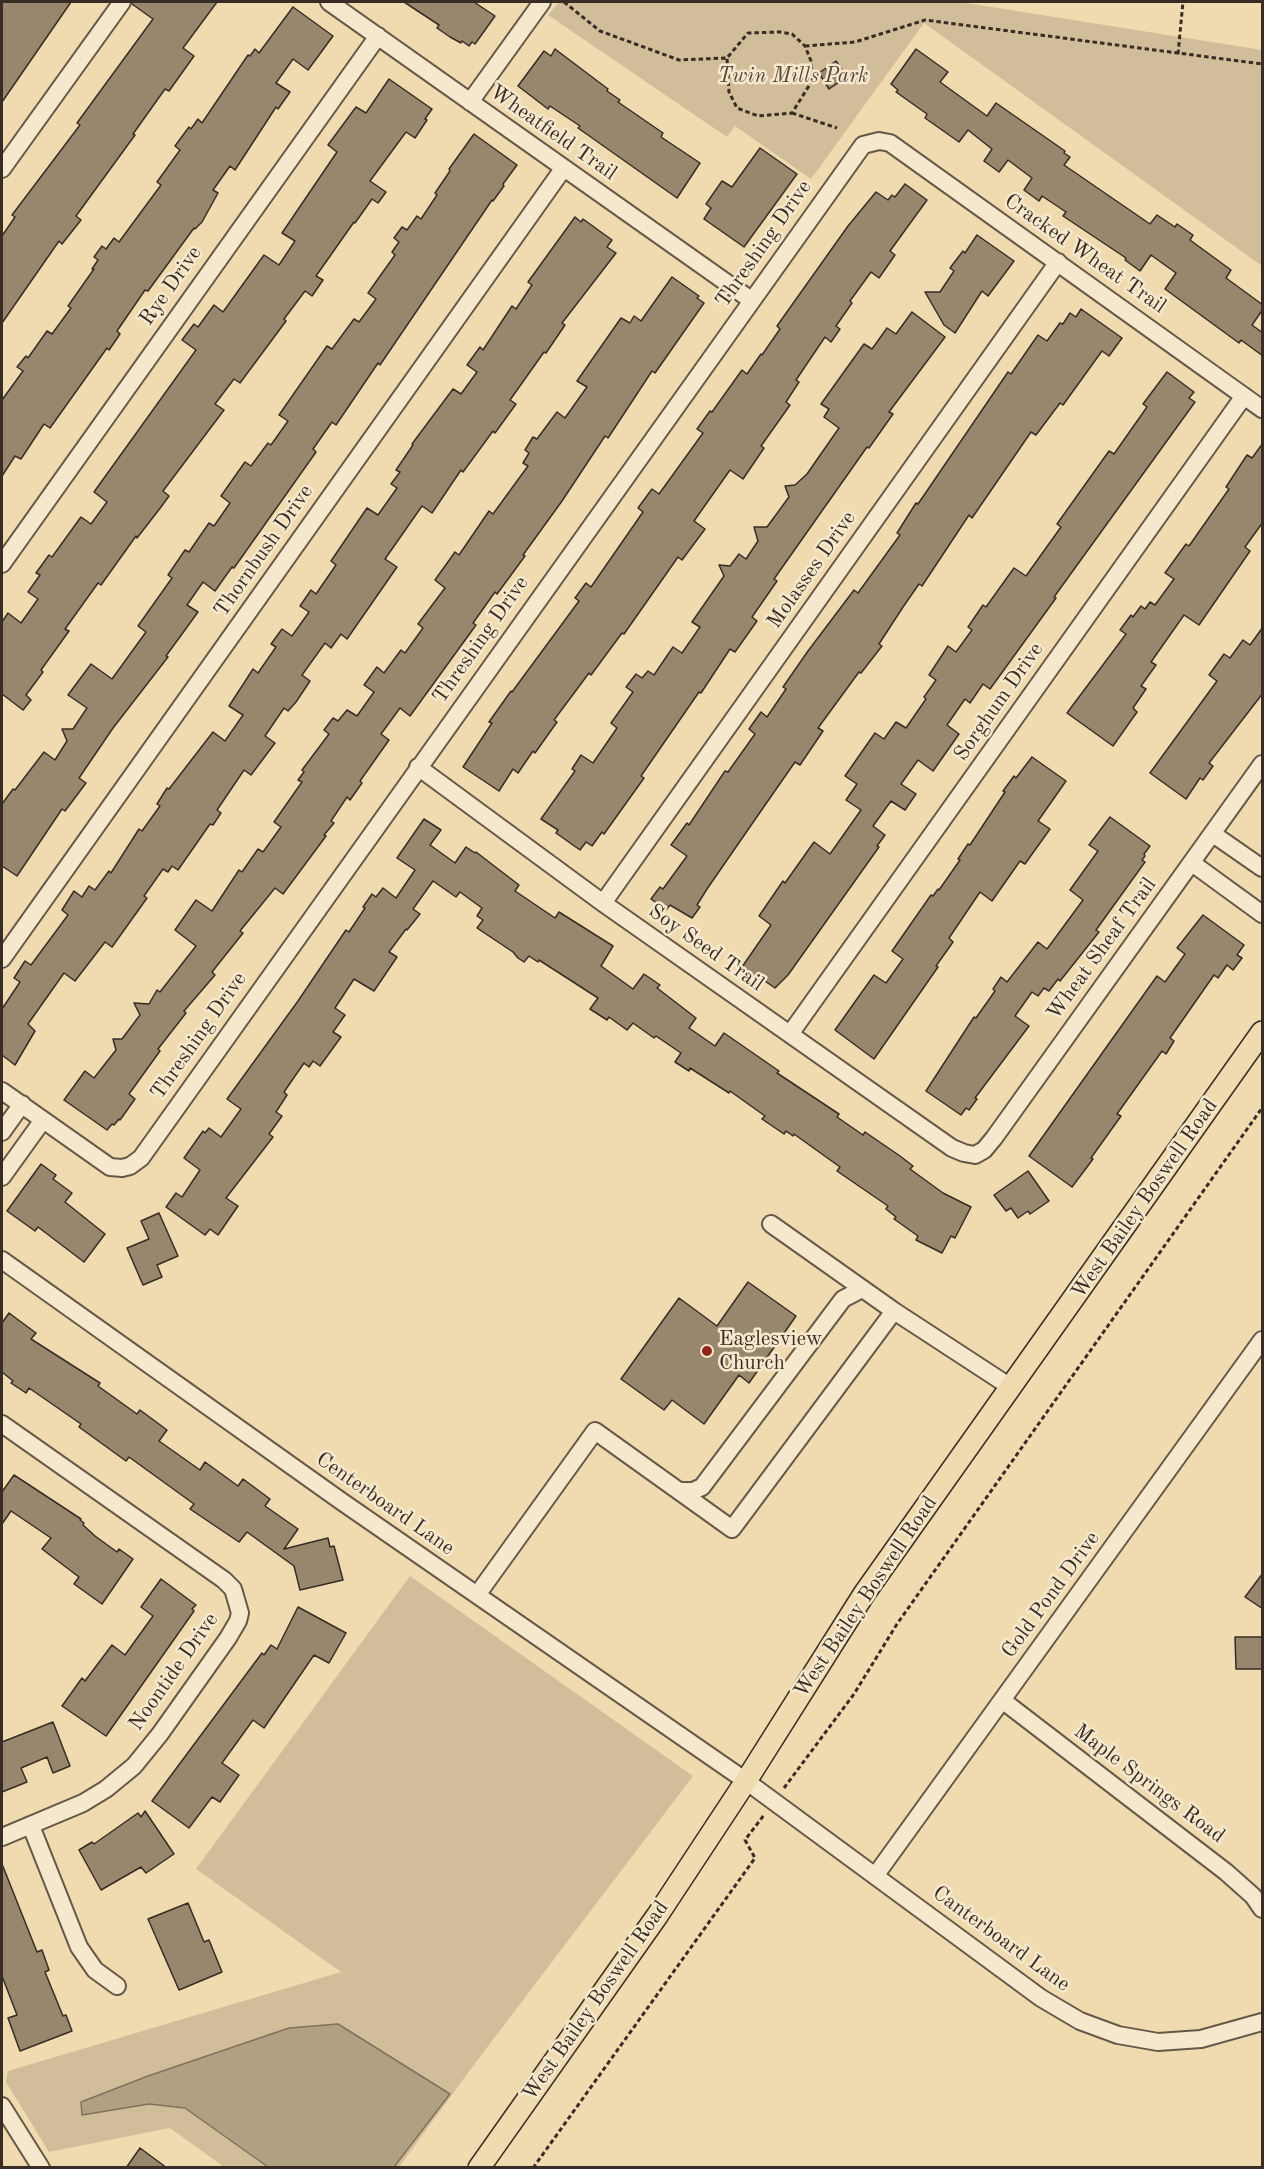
<!DOCTYPE html>
<html>
<head>
<meta charset="utf-8">
<style>
  body { margin:0 }
  #map { position:relative; width:1264px; height:2169px; overflow:hidden; background:#f0dbb1; font-family:"Old Standard TT",serif }
  canvas { display:block }
  .frame { position:absolute; inset:0; border:3px solid #382c24; pointer-events:none }
</style>
</head>
<body>
<div id="map">
<canvas width="1264" height="2169"></canvas>
<div class="frame"></div>
</div>
<script>
const context = document.querySelector('canvas').getContext('2d');
context.lineJoin = 'round';
function fillPath(path, color) {
  context.fillStyle = color;
  context.fill(path, 'evenodd');
}
function poly(rows) {
  const path = new Path2D();
  for (const r of rows) {
    path.moveTo(r[0], r[1]);
    for (let i = 2; i < r.length; i += 2) path.lineTo(r[i], r[i + 1]);
  }
  return path;
}
function strokePath(path, color, width, dash) {
  context.strokeStyle = color;
  context.lineWidth = width;
  context.lineCap = dash ? 'butt' : 'round';
  context.setLineDash(dash || []);
  context.stroke(path);
}
function drawText(font, color, halo, rows, align = 'center') {
  context.font = font + ' "Old Standard TT",serif';
  context.lineWidth = 5;
  context.setLineDash([]);
  context.textBaseline = 'middle';
  context.strokeStyle = halo;
  context.fillStyle = color;
  for (const [text, x, y, turn = 0] of rows) {
    context.save();
    context.translate(x, y);
    context.rotate((+turn || 0) * Math.PI / 180);
    context.textAlign = isNaN(turn) ? turn : align;
    if (halo) context.strokeText(text, 0, 0);
    context.fillText(text, 0, 0);
    context.restore();
  }
}
fillPath(poly([
  [559,2,960,2,1262,50,1262,266,924,23,811,179,735,126,727,137,548,15],
  [410,1576,693,1776,473,2066,399,2167,224,2167,170,2128,49,2152,6,2082,8,2071,341,1972,196,1869]
]), '#d1bd99');
const water = poly([
  [338,2024,450,2094,394,2167,268,2167,185,2108,149,2104,82,2115,81,2102,148,2076,289,2028,338,2024]
]);
fillPath(water, '#b1a081');
strokePath(water, '#81725c', 1.5);
const building = poly([
  [2,2,71,2,2,102,2,2],
  [132,2,217,2,183,48,194,56,169,91,165,89,133,134,135,135,76,216,81,220,62,244,59,241,2,323,2,236,15,217,12,215,80,125,77,123,153,19,132,4,132,2],
  [404,2,474,2,495,16,475,44,472,42,469,46,462,41,461,43,450,37,437,28,439,25,404,2],
  [293,7,333,36,308,70,293,59,276,83,290,92,278,109,276,107,235,170,230,166,213,190,218,193,202,222,195,229,194,228,148,291,145,290,117,331,120,334,109,350,107,348,50,428,44,424,21,459,15,456,2,476,2,400,23,371,17,367,26,356,28,358,47,331,52,334,71,308,68,306,94,269,92,269,98,260,94,257,102,246,106,249,114,238,119,242,161,185,157,182,180,150,175,146,189,127,191,129,198,119,202,123,248,55,250,56,255,49,259,53,293,7],
  [555,49,608,89,607,91,620,100,618,102,663,133,661,137,700,163,677,198,578,128,580,126,550,106,548,109,518,86,544,51,551,56,555,49],
  [916,49,948,72,940,82,987,116,996,103,1065,151,1064,153,1070,157,1064,165,1150,224,1157,215,1175,227,1177,224,1193,235,1190,240,1231,270,1226,278,1263,305,1263,309,1252,325,1263,333,1263,356,1241,340,1239,343,1165,289,1176,273,1151,255,1140,271,1125,260,1126,258,1063,216,1066,212,1042,196,1039,201,1024,190,1032,178,1008,160,999,172,984,161,992,149,968,130,959,142,925,118,927,114,896,92,898,90,891,84,916,49],
  [836,61,847,77,829,89,819,73,836,61],
  [389,79,432,109,425,119,427,120,415,138,406,132,370,181,386,192,378,203,372,199,355,223,354,222,316,276,323,280,312,296,305,291,284,319,286,321,240,383,234,379,215,404,224,410,163,491,169,496,161,507,137,538,136,536,101,585,98,583,65,629,69,631,41,670,43,672,26,695,31,700,23,710,2,694,2,622,8,613,21,623,38,599,28,592,40,575,36,573,49,555,52,557,81,517,91,524,107,502,94,492,196,350,182,340,194,324,198,327,214,305,223,312,264,255,279,265,295,241,282,233,337,152,328,145,356,107,366,113,389,79],
  [474,134,517,165,503,184,504,186,493,201,492,200,380,365,378,363,336,425,332,422,313,449,316,452,234,568,232,567,215,591,203,582,187,605,198,612,166,656,168,657,113,728,79,778,86,783,65,811,62,809,17,876,2,866,2,804,13,789,15,790,44,752,55,760,67,741,62,729,73,729,87,708,68,695,91,664,112,679,146,632,138,626,172,578,168,575,185,550,189,552,209,523,214,526,230,503,221,496,245,462,251,466,268,443,271,445,288,421,279,415,327,346,332,349,354,319,359,322,376,299,368,293,395,255,392,252,399,242,394,238,402,227,407,230,417,216,421,219,437,195,435,193,450,171,449,169,474,134],
  [760,148,797,174,744,247,704,219,711,208,706,204,722,181,732,187,760,148],
  [905,184,927,200,890,251,895,255,879,278,871,272,850,301,852,303,836,326,840,329,831,342,825,337,796,380,799,382,786,402,790,405,761,446,764,448,743,479,730,470,694,521,705,529,682,560,678,557,624,634,622,633,591,675,589,673,554,720,557,722,535,753,533,751,518,773,513,769,499,791,463,767,492,723,489,722,511,691,512,692,579,601,575,598,586,583,591,587,643,512,638,508,652,489,659,494,703,433,697,429,710,411,712,412,742,370,747,374,761,354,762,355,780,329,777,326,848,226,876,192,888,200,892,195,895,197,905,184],
  [575,217,581,222,583,219,612,240,607,247,616,253,562,323,565,325,546,353,544,352,510,400,516,404,495,433,493,431,463,472,461,470,432,513,422,506,385,559,397,567,347,639,341,634,331,648,325,643,302,675,310,681,296,702,288,711,284,708,265,736,275,743,251,775,244,770,217,810,221,813,213,825,210,824,178,870,172,866,168,872,163,869,144,896,147,898,112,947,105,942,75,981,64,973,28,1024,35,1031,15,1065,2,1055,2,1009,20,982,14,978,25,961,31,965,68,915,62,910,74,891,82,897,89,886,95,890,109,871,111,873,139,829,142,831,160,806,157,804,167,788,169,789,213,732,225,741,243,715,229,706,244,683,253,669,258,673,276,647,271,644,282,629,292,636,309,612,300,606,311,590,316,594,336,565,331,561,367,508,378,515,397,488,391,484,400,472,396,470,413,445,412,444,453,389,461,394,477,372,467,365,480,347,483,350,512,306,516,309,532,285,528,282,575,217],
  [977,235,1014,261,988,296,982,291,955,333,944,325,925,292,940,292,954,271,950,268,963,251,965,253,977,235],
  [672,277,699,296,697,298,704,303,655,373,652,371,608,438,605,436,562,501,523,555,525,556,497,594,495,592,473,623,476,625,410,716,400,708,381,734,389,740,360,781,362,783,350,800,347,797,331,821,334,823,324,835,326,836,283,894,275,888,240,931,243,933,212,972,215,975,184,1011,186,1013,158,1049,160,1051,129,1094,135,1099,120,1120,119,1119,114,1125,112,1124,107,1130,64,1100,85,1071,94,1078,116,1050,113,1039,122,1039,140,1015,134,1003,149,1004,157,990,160,992,196,946,175,930,196,900,212,911,239,870,242,872,258,849,263,852,281,827,274,822,302,782,298,780,304,772,302,770,329,734,324,730,333,718,338,721,347,710,357,716,374,692,364,685,377,667,384,673,401,650,405,653,423,628,418,624,445,588,435,580,455,552,459,555,489,511,493,514,528,466,523,463,529,453,525,450,533,437,537,439,557,412,565,418,587,387,577,381,621,318,630,323,634,316,641,321,672,277],
  [1081,309,1122,338,1109,356,1102,351,1063,405,1060,403,1036,435,1031,432,972,518,969,515,922,586,919,584,903,607,879,644,882,646,861,673,859,672,818,728,823,731,800,765,795,762,763,808,707,889,697,905,700,907,692,918,670,905,666,910,651,899,660,887,663,889,687,856,671,845,687,823,689,825,725,771,728,772,755,734,749,729,761,712,767,717,786,689,783,687,808,651,854,590,858,593,900,535,897,533,916,503,918,504,1008,372,1011,374,1038,335,1047,341,1060,323,1063,324,1070,313,1076,317,1081,309],
  [912,312,945,337,889,412,893,414,869,448,867,447,774,579,777,581,752,617,757,621,735,652,730,649,701,693,699,692,641,776,644,778,604,834,602,832,592,846,586,842,580,850,556,833,558,830,541,819,575,771,572,769,581,755,593,763,617,728,611,723,633,692,626,687,636,674,642,678,648,671,654,675,673,647,682,653,700,627,692,622,724,576,719,565,730,566,739,554,746,559,758,541,754,527,767,527,789,497,785,486,795,485,807,474,839,428,824,417,829,409,821,404,864,344,872,349,887,328,896,334,912,312],
  [1167,372,1194,392,1189,398,1195,402,1054,597,1056,598,990,689,983,684,970,703,965,699,947,725,959,734,933,771,918,760,901,784,916,794,905,810,891,801,873,826,885,835,877,846,879,847,788,975,775,988,759,977,758,979,742,967,771,925,759,916,783,881,785,883,814,842,830,854,861,810,846,800,857,784,845,776,875,733,884,739,896,722,906,728,926,699,924,697,936,680,929,675,948,646,956,652,972,630,968,627,983,605,986,607,1014,568,1026,576,1061,527,1057,524,1109,451,1114,454,1147,407,1143,404,1167,372],
  [1263,443,1263,522,1245,547,1250,551,1199,625,1184,615,1151,662,1156,665,1141,686,1146,689,1133,708,1137,712,1113,746,1067,713,1126,634,1120,630,1131,615,1133,617,1141,606,1145,609,1150,602,1155,605,1174,579,1165,573,1186,544,1189,546,1229,489,1226,487,1247,455,1252,458,1263,443],
  [1263,627,1263,693,1209,763,1213,766,1203,780,1200,778,1186,799,1150,773,1217,681,1209,675,1224,654,1230,658,1243,640,1250,645,1263,627],
  [1032,757,1066,781,1038,821,1050,829,1025,864,1020,861,992,901,980,892,949,938,953,942,936,966,938,967,874,1059,835,1030,874,975,886,983,903,959,892,951,931,895,933,896,938,889,939,890,960,860,958,859,968,844,970,845,1005,792,1003,791,1014,776,1016,778,1032,757],
  [1110,817,1150,846,1144,854,1145,856,1142,860,1145,862,1096,930,1099,932,1060,981,1058,979,1049,991,1044,988,1038,996,1032,992,1015,1016,1029,1026,975,1098,977,1099,969,1110,966,1108,961,1115,926,1091,974,1017,976,1018,995,991,993,989,1001,977,1007,982,1038,942,1047,949,1083,900,1070,890,1098,851,1089,845,1110,817],
  [424,819,441,830,430,845,455,863,466,847,475,853,476,852,519,885,515,891,555,918,559,912,613,946,601,966,633,989,644,974,660,985,657,988,696,1018,689,1028,715,1046,724,1033,779,1071,777,1073,839,1114,837,1117,863,1135,865,1132,900,1156,913,1166,910,1169,943,1193,971,1207,955,1238,951,1236,942,1253,916,1240,918,1236,894,1219,896,1217,886,1209,888,1206,837,1171,840,1167,794,1134,793,1136,786,1131,784,1134,762,1119,765,1116,730,1091,729,1093,690,1068,689,1071,675,1062,681,1053,656,1036,654,1038,633,1023,627,1030,609,1017,607,1020,590,1009,598,998,539,960,538,962,529,956,524,962,518,958,513,952,477,928,483,920,477,916,482,908,460,892,456,897,433,881,413,909,420,914,407,930,406,929,389,952,397,957,374,991,354,979,335,1008,345,1015,333,1032,341,1037,320,1066,313,1061,309,1067,304,1063,284,1092,287,1095,276,1112,282,1116,269,1134,273,1137,226,1198,238,1206,218,1235,210,1229,205,1235,166,1207,176,1193,182,1197,200,1170,184,1158,203,1131,205,1133,209,1128,221,1137,241,1109,227,1099,298,1001,346,930,349,932,365,908,363,907,372,894,376,897,383,888,396,898,415,870,397,858,424,819],
  [1203,915,1244,945,1237,955,1242,958,1233,970,1227,965,1218,978,1214,975,1170,1038,1174,1041,1166,1054,1162,1051,1117,1114,1121,1116,1091,1158,1093,1159,1072,1187,1029,1156,1157,976,1165,982,1185,954,1177,948,1203,915],
  [41,1164,56,1175,53,1179,72,1193,65,1202,105,1234,84,1262,38,1227,35,1231,7,1211,41,1164],
  [1028,1171,1049,1201,1030,1214,1028,1211,1018,1218,1011,1208,1006,1211,994,1195,1028,1171],
  [159,1213,178,1256,157,1265,162,1277,143,1285,127,1248,149,1239,141,1221,159,1213],
  [748,1282,796,1316,749,1383,739,1375,704,1424,672,1400,664,1410,621,1379,679,1298,717,1326,748,1282],
  [9,1313,36,1333,31,1339,100,1383,98,1386,137,1414,140,1410,167,1430,159,1441,200,1470,205,1462,238,1486,243,1479,270,1499,265,1506,298,1529,284,1549,328,1538,330,1547,334,1546,343,1580,300,1590,294,1566,247,1532,239,1542,190,1509,194,1504,129,1457,126,1461,79,1427,81,1424,29,1388,26,1393,11,1383,13,1381,2,1372,2,1323,9,1313],
  [14,1475,81,1519,80,1520,84,1523,83,1525,95,1536,117,1552,119,1549,133,1559,102,1604,74,1584,79,1577,42,1549,51,1538,11,1511,2,1524,2,1492,14,1475],
  [1263,1573,1263,1609,1245,1597,1263,1573],
  [161,1579,196,1605,192,1609,194,1611,106,1736,62,1706,82,1678,85,1681,112,1645,125,1655,153,1616,141,1607,161,1579],
  [298,1607,346,1633,329,1663,314,1655,264,1728,253,1720,222,1763,239,1775,220,1802,212,1797,189,1828,152,1801,262,1653,264,1655,271,1645,277,1649,298,1607],
  [1235,1637,1263,1637,1263,1669,1236,1669,1235,1637],
  [53,1722,70,1766,53,1773,47,1757,21,1768,27,1782,2,1792,2,1742,53,1722],
  [145,1811,174,1854,146,1873,141,1867,101,1890,79,1850,92,1842,94,1844,138,1813,141,1817,145,1811],
  [2,1864,37,1952,42,1950,49,1970,45,1972,63,2016,66,2015,72,2031,20,2051,8,2018,17,2015,2,1976,2,1864],
  [188,1903,204,1942,209,1940,222,1972,179,1990,148,1919,188,1903],
  [140,2148,167,2168,126,2168,140,2148]
]);
fillPath(building, '#98876d');
strokePath(building, '#382c24', 1.5);
const minor = poly([
  [329,2,751,300],
  [470,102,542,2],
  [2,169,122,2],
  [2,564,378,36],
  [418,767,603,903,952,1148,964,1153,975,1155,984,1150,994,1138,1262,764],
  [1213,834,1262,868],
  [1192,863,1262,914],
  [603,903,1058,262],
  [2,959,563,169],
  [790,1034,1244,396],
  [2,1091,110,1167,122,1168,130,1166,141,1158,863,145,879,141,890,143,1262,409],
  [2,1132,22,1104],
  [2,1177,43,1120],
  [771,1224,894,1311],
  [2,1260,341,1501,746,1781,1041,1998,1080,2021,1118,2035,1158,2042,1201,2039,1262,2022],
  [2,1424,224,1580,233,1589,240,1613,238,1621,228,1638,160,1734,134,1766,106,1789,83,1803,2,1837],
  [679,1491,693,1491,702,1487,843,1299,862,1289],
  [477,1595,595,1431,732,1529,894,1311,1012,1388],
  [1002,1700,1226,1872,1253,1896,1262,1909],
  [31,1826,79,1947,95,1970,117,1986],
  [875,1876,1262,1340],
  [2,2106,41,2168]
]);
const major = poly([
  [479,2168,657,1916,746,1781,864,1594,1262,1032]
]);
strokePath(minor, '#665847', 20);
strokePath(major, '#382c24', 24);
strokePath(poly([
  [564,2,600,31,679,60,727,58,748,33,780,32,792,34,805,46,811,61,812,81,792,113,758,116,737,108,729,92,727,58],
  [805,46,855,42,925,20,1262,64],
  [1178,54,1183,2],
  [792,113,837,128],
  [784,1788,854,1694,897,1624,1262,1108],
  [533,2168,755,1858,745,1840,764,1815]
]), '#382c24', 3, [4.5, 3]);
strokePath(minor, '#f5e8cc', 16);
strokePath(major, '#f0dbb1', 21);
for (const [x, y, r, color] of [
  [707,1351,6,"#8f2418"]
]) {
  const dot = new Path2D();
  dot.arc(x, y, r, 0, 2 * Math.PI);
  context.fillStyle = color;
  context.fill(dot);
  strokePath(dot, '#f5e8cc', 2);
}
drawText('italic 21px', '#57493b', '#f5e8cc', [
  ["Twin Mills Park",793,76]
]);
drawText('21px', '#382c24', '#f5e8cc', [
  ["Wheatfield Trail",553,133,35],
  ["Threshing Drive",764,244,-55],
  ["Cracked Wheat Trail",1085,254,35],
  ["Rye Drive",171,286,-55],
  ["Thornbush Drive",264,551,-55],
  ["Molasses Drive",812,570,-55],
  ["Threshing Drive",481,640,-55],
  ["Sorghum Drive",999,702,-55],
  ["Soy Seed Trail",706,948,35],
  ["Wheat Sheaf Trail",1102,949,-54],
  ["Threshing Drive",199,1036,-55],
  ["West Bailey Boswell Road",1145,1199,-55],
  ["Centerboard Lane",385,1504,35],
  ["Gold Pond Drive",1051,1595,-54],
  ["West Bailey Boswell Road",866,1597,-56],
  ["Noontide Drive",174,1672,-55],
  ["Maple Springs Road",1149,1784,37],
  ["Canterboard Lane",1001,1939,36],
  ["West Bailey Boswell Road",596,2001,-55]
]);
drawText('21px', '#382c24', '#f5e8cc', [
  ["Eaglesview",719,1339],
  ["Church",719,1363]
], 'left');
</script>
</body>
</html>
